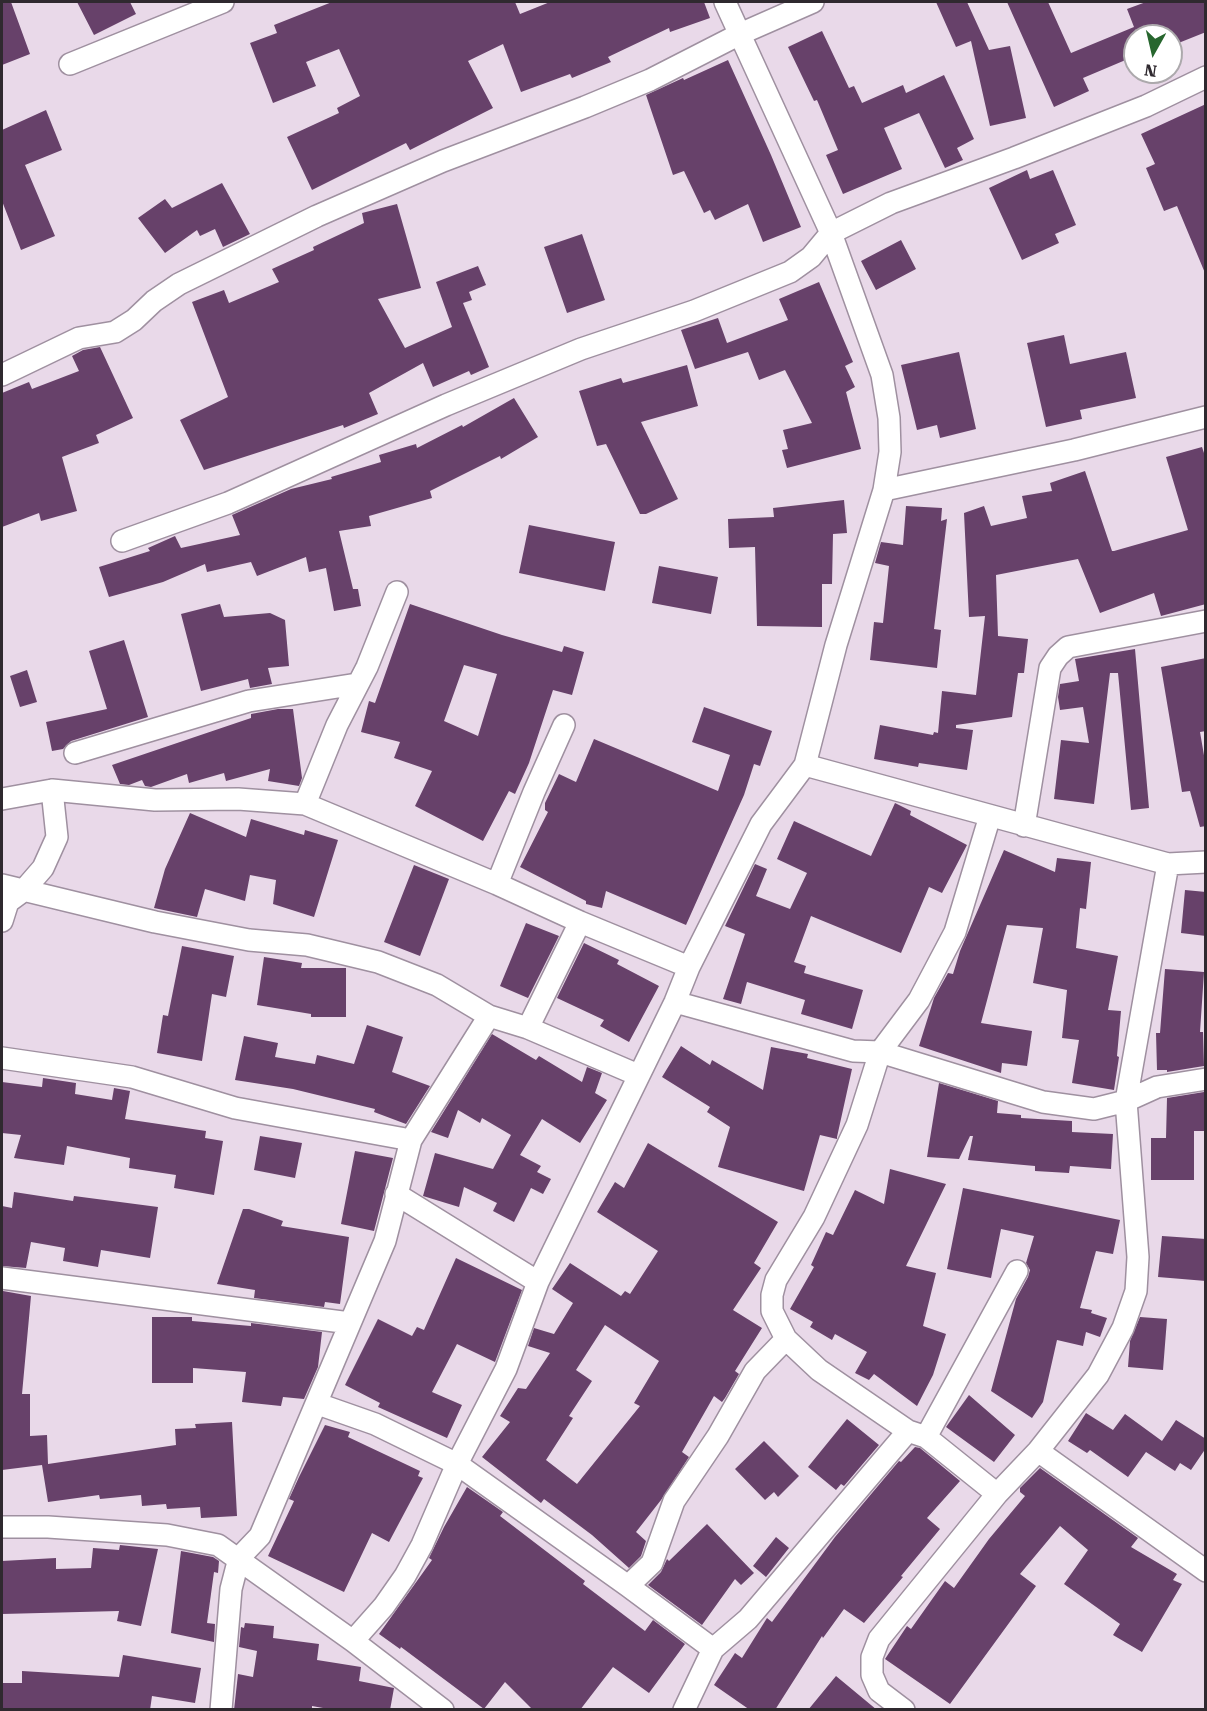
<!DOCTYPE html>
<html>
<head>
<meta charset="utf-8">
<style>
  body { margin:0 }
  #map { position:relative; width:1207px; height:1711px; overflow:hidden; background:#e9d9e9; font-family:"Roboto Serif",serif }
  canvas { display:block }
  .frame { position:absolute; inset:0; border:3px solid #2f292f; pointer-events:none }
  .north { position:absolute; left:1123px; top:24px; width:60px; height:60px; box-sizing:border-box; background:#fff; border:2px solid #aca9ac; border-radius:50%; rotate:188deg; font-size:16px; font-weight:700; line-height:24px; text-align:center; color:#2f292f }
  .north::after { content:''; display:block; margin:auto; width:21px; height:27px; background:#27662e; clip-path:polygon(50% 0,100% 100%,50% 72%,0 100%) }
</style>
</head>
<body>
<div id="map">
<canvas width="1207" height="1711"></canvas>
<div class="frame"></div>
<div class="north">N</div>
</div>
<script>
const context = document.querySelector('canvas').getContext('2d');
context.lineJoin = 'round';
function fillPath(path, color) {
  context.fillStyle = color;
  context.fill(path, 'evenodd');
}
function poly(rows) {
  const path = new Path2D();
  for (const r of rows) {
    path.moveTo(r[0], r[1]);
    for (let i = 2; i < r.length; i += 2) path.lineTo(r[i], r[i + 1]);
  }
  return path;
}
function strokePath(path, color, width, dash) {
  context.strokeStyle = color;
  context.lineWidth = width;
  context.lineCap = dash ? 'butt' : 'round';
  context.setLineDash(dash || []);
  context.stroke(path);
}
fillPath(poly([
  [2,2,11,2,30,54,2,65],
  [77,2,130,2,136,14,94,35],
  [332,2,515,2,520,14,550,2,704,2,710,18,670,32,669,28,608,57,611,62,572,78,570,74,521,92,503,44,468,61,493,108,410,150,406,143,312,190,287,137,339,113,337,108,360,96,339,49,306,62,316,86,273,103,250,43,277,33,274,25],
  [936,2,967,2,989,50,1010,46,1026,118,990,126,971,41,956,47],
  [1007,2,1048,2,1071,53,1134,27,1127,9,1146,2,1206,2,1206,32,1171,46,1171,36,1138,36,1135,29,1135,56,1083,78,1089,91,1054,107],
  [822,31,849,88,854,86,862,103,903,85,906,93,944,75,974,139,957,148,963,160,945,168,919,113,884,128,902,169,843,194,826,155,838,150,817,100,814,101,788,47],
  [728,60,771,155,801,227,763,242,748,204,715,220,710,210,704,213,684,171,673,175,646,95,683,78,684,80],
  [1206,104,1206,273,1205,273,1177,206,1164,211,1146,168,1155,164,1141,134],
  [46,110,62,150,25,165,55,236,21,250,2,201,2,130],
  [1027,170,1030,179,1053,170,1076,225,1055,234,1059,243,1022,260,989,188],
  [222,183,250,234,223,247,215,229,200,236,197,230,165,253,138,218,165,199,172,208],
  [397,204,421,288,378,299,405,348,452,327,436,282,478,266,486,285,469,292,472,300,463,303,489,367,471,375,469,371,433,387,423,363,369,393,378,414,344,428,343,425,204,470,180,420,228,397,192,302,224,290,229,303,279,282,272,269,314,250,313,247,364,223,362,213],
  [582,234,605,300,567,313,544,247],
  [901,240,916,269,876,290,861,261],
  [819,282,853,362,845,366,855,387,846,392,861,449,787,468,782,450,788,449,783,430,812,423,785,370,759,380,748,352,695,369,681,330,718,318,727,343,788,320,779,299],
  [1064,335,1070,364,1126,352,1136,398,1080,410,1082,419,1046,427,1027,343],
  [100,347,133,418,96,435,99,443,62,457,77,511,41,521,39,513,2,527,2,393,29,382,32,389,79,371,72,356,83,350],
  [959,352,976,429,940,438,937,425,917,430,901,365],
  [687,365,698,406,641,422,678,499,646,514,640,514,606,444,597,446,579,391,621,378,623,383],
  [514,398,538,437,501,459,500,456,430,491,432,498,369,516,371,526,339,531,353,589,358,589,361,606,334,611,326,568,309,572,306,557,257,576,251,562,207,572,205,564,163,582,109,597,99,567,150,551,148,548,175,536,181,548,240,535,232,515,291,489,332,479,331,477,381,462,379,455,416,444,417,448,462,425,463,427],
  [1202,447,1206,459,1206,604,1161,616,1154,593,1100,613,1078,559,996,575,998,636,1028,639,1024,673,1018,673,1012,717,956,725,956,728,973,730,967,770,919,763,918,767,874,759,880,725,933,735,934,732,938,733,942,691,976,695,985,616,969,617,964,513,984,506,991,526,1027,518,1022,496,1052,491,1050,483,1085,471,1112,551,1114,551,1188,530,1166,457],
  [844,500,847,533,833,534,832,584,822,584,822,627,757,626,755,547,729,548,728,519,774,517,773,508],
  [906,506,942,508,941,521,947,519,934,629,941,630,937,668,870,660,874,622,883,623,889,566,875,563,881,542,903,545],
  [529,525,615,542,605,591,519,573],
  [659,566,718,577,711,614,652,603],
  [220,604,224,617,270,613,285,620,289,666,268,668,272,684,250,688,248,679,201,691,181,614],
  [410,604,502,635,562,652,564,646,584,652,572,695,553,690,529,763,515,794,509,791,483,841,415,806,432,771,394,758,400,742,361,732,369,701,375,703],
  [464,665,497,674,478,736,444,721],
  [124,640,148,717,71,741,63,749,52,751,46,722,107,709,89,651],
  [1135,649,1149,808,1131,810,1118,673,1110,673,1094,804,1054,799,1061,740,1089,743,1083,707,1060,710,1058,697,1060,684,1079,681,1075,659],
  [1206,658,1206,731,1200,732,1206,767,1206,826,1200,827,1190,791,1182,792,1161,667],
  [27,670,37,702,20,707,10,676],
  [704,707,772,731,760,766,754,764,744,795,686,925,606,891,602,908,586,904,586,901,520,867,548,812,545,810,545,803,559,774,576,782,594,739,718,791,730,755,692,742],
  [278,709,293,709,302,778,299,786,268,781,270,769,226,781,224,773,189,783,187,774,151,787,145,786,142,780,129,785,120,784,112,765,251,718,251,714],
  [895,803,911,811,910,815,967,845,942,893,929,887,901,953,811,916,794,962,806,966,804,973,863,990,852,1029,801,1014,805,1000,747,982,741,1004,723,999,745,934,725,926,755,864,767,869,756,896,790,909,807,873,777,859,794,821,871,856],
  [190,813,246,837,251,819,304,835,305,830,338,840,314,917,273,904,276,880,250,875,245,901,205,889,197,917,154,908,165,869],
  [1004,850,1055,872,1057,858,1091,862,1086,909,1080,908,1076,948,1118,956,1108,1010,1121,1011,1117,1056,1119,1057,1114,1090,1072,1083,1079,1040,1062,1038,1067,990,1033,983,1043,928,1007,925,981,1023,1032,1031,1027,1066,1002,1063,1001,1073,919,1046,934,998,948,973,953,974,960,951],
  [414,865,449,879,420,956,384,942],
  [1185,890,1206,892,1206,936,1181,933],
  [526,923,559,936,528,998,500,986],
  [584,943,619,960,617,964,659,986,629,1042,600,1026,604,1020,557,998],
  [182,946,234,956,226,997,212,994,202,1061,157,1053,163,1015,168,1016],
  [264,957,302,963,301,968,346,968,346,1017,311,1017,311,1014,257,1005],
  [1165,969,1204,972,1200,1032,1203,1032,1204,1066,1167,1072,1167,1070,1157,1070,1156,1033,1160,1033],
  [367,1025,403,1037,392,1072,430,1086,406,1124,374,1112,375,1109,293,1089,235,1080,244,1036,278,1043,275,1057,315,1064,317,1055,354,1064],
  [492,1034,536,1060,539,1056,582,1082,587,1067,602,1073,595,1093,607,1100,580,1143,542,1119,520,1155,541,1166,537,1172,551,1179,543,1194,531,1188,514,1222,493,1211,497,1203,464,1187,459,1207,423,1196,435,1153,493,1169,511,1135,482,1118,480,1123,458,1110,448,1138,431,1132],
  [681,1046,710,1065,712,1060,763,1090,771,1047,808,1054,807,1058,852,1069,837,1137,837,1139,820,1135,804,1191,718,1167,730,1127,707,1112,710,1107,662,1077],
  [43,1078,76,1083,75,1094,112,1100,114,1088,130,1091,125,1119,206,1131,205,1138,223,1141,214,1195,174,1188,176,1175,129,1168,130,1158,67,1146,64,1165,14,1158,21,1135,2,1133,2,1082,42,1087],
  [939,1083,998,1101,997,1113,1021,1115,1021,1118,1072,1121,1072,1132,1113,1134,1111,1169,1070,1166,1069,1173,1035,1171,1035,1166,968,1160,973,1136,970,1136,959,1159,927,1157],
  [1204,1092,1204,1131,1194,1131,1194,1180,1151,1180,1151,1138,1166,1138,1167,1098],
  [260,1136,302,1143,295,1178,254,1170],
  [648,1143,778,1222,754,1263,761,1268,733,1310,762,1328,735,1371,739,1374,725,1398,722,1402,714,1396,682,1452,689,1457,661,1500,636,1532,646,1541,641,1556,629,1568,592,1535,544,1499,541,1503,482,1457,510,1422,500,1416,518,1388,526,1389,550,1353,528,1346,534,1328,554,1334,573,1303,552,1289,570,1263,621,1296,625,1291,630,1294,658,1251,597,1212,615,1182,624,1188],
  [605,1325,659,1361,634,1403,640,1406,577,1484,546,1460,573,1418,569,1416,592,1381,576,1370],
  [355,1151,393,1158,374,1231,341,1224],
  [890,1169,946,1184,906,1266,936,1273,923,1326,946,1334,933,1375,917,1406,874,1374,869,1380,855,1373,867,1352,835,1334,832,1340,810,1327,813,1322,790,1309,814,1267,811,1265,826,1232,833,1235,855,1190,884,1204],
  [963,1188,1120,1220,1113,1254,1096,1251,1080,1308,1092,1310,1091,1313,1107,1318,1100,1337,1086,1332,1083,1346,1057,1340,1043,1402,1032,1418,991,1391,1016,1299,1028,1277,1030,1270,1026,1263,1034,1236,1001,1229,991,1278,947,1269],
  [14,1192,73,1201,74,1196,158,1207,150,1258,101,1250,98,1267,63,1261,65,1248,31,1242,26,1268,2,1266,2,1206,12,1208],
  [243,1209,249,1209,283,1221,281,1226,349,1237,340,1304,325,1302,324,1307,254,1298,255,1290,217,1284],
  [1162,1236,1206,1239,1206,1281,1158,1277],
  [456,1258,522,1290,495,1362,457,1344,432,1392,462,1405,447,1438,378,1407,380,1403,345,1385,378,1319,412,1336,417,1327,424,1330],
  [3,1291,31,1296,22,1394,30,1394,30,1436,47,1435,48,1464,176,1445,175,1429,196,1428,195,1424,232,1422,237,1516,201,1518,200,1507,167,1509,166,1504,142,1506,141,1495,100,1499,99,1495,48,1502,42,1465,2,1470],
  [152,1317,192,1317,192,1321,251,1326,251,1323,322,1332,318,1367,304,1399,283,1397,281,1406,242,1402,246,1372,193,1368,193,1383,152,1383],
  [1140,1317,1167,1319,1163,1370,1128,1367,1130,1341],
  [969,1395,1015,1435,994,1462,946,1427],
  [1086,1413,1113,1430,1125,1414,1162,1441,1176,1420,1206,1439,1206,1448,1191,1470,1180,1463,1175,1471,1146,1452,1128,1477,1090,1450,1087,1453,1068,1441],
  [847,1419,879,1445,844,1486,841,1484,836,1490,808,1467],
  [325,1425,350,1432,348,1437,420,1471,418,1476,423,1478,389,1542,372,1533,344,1592,268,1556,294,1501,289,1499,299,1477],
  [764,1441,799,1476,778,1497,774,1492,765,1500,735,1469],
  [915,1447,920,1448,960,1481,927,1518,940,1529,901,1576,903,1577,864,1623,844,1609,823,1638,822,1636,775,1710,750,1710,714,1685,735,1653,742,1658,767,1618,772,1622,835,1537,899,1461,901,1462],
  [1040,1468,1138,1538,1131,1547,1177,1574,1173,1580,1182,1584,1142,1652,1113,1635,1120,1624,1064,1584,1088,1550,1060,1526,1020,1574,1036,1586,950,1704,885,1659,907,1626,911,1629,945,1581,954,1588,989,1539,1025,1496,1020,1492,1020,1488],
  [467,1487,503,1512,500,1516,585,1581,583,1584,645,1631,653,1620,685,1644,649,1693,613,1667,580,1710,533,1710,505,1682,484,1709,401,1647,400,1649,379,1634,432,1560,429,1558,444,1527],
  [707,1524,754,1573,741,1585,735,1579,702,1625,648,1585,661,1572,667,1559,669,1561],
  [776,1537,789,1548,766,1577,753,1566],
  [120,1545,158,1549,141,1626,117,1621,119,1611,2,1614,2,1561,56,1558,56,1569,91,1568,93,1548,119,1550],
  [181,1551,213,1557,219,1561,218,1573,214,1572,207,1623,215,1624,214,1642,171,1633],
  [245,1623,274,1626,273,1638,319,1644,317,1660,361,1667,359,1681,394,1688,390,1710,334,1710,312,1706,312,1710,234,1710,238,1674,253,1677,257,1651,239,1647,241,1627,244,1628],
  [123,1655,201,1668,195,1703,152,1696,150,1710,2,1710,2,1683,22,1683,22,1671,119,1677],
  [836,1676,877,1710,808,1710]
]), '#67416a');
const minor = poly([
  [70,64,223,2],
  [2,375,79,338,115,332,134,320,154,301,179,284,317,216,443,161,585,107,650,80,740,34,813,2],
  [884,490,1074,450,1206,417],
  [122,541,228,503,446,405,581,349,694,311,790,272,811,257,831,233,891,203,1014,158,1146,106,1206,77],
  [75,753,249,701,357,684],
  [805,765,1168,864,1206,862],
  [2,799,52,790,155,800,238,799,305,804,497,884,580,922,689,967],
  [305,804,337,725,367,667,397,592],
  [990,816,955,932,919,1000,880,1052,857,1125,814,1217,776,1280,772,1295,772,1311,786,1339,819,1370,908,1431,926,1437,997,1494],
  [1024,826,1050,668,1058,656,1068,647,1206,621],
  [497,884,534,792,564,725],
  [2,885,155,922,249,940,307,945,378,962,437,985,489,1016,528,1028,638,1075],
  [2,921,8,902,23,891,43,868,57,837,52,790],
  [675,1002,853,1051,880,1052,1043,1102,1094,1109,1126,1101,1157,1087,1206,1079],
  [528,1028,580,922],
  [2,1058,132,1077,235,1108,411,1140],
  [396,1194,538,1282],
  [2,1278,350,1323],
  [318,1404,375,1424,457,1464,628,1586,713,1649],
  [926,1437,1017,1271],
  [1038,1451,1206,1571],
  [2,1527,48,1527,167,1535,218,1545,353,1641,443,1710],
  [628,1586,652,1563,674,1501,718,1436,755,1371,786,1339],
  [353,1641,384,1606,405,1576,422,1545,457,1464,506,1369,538,1282,675,1002,689,967,761,824,805,765,836,645,884,490,890,452,889,418,882,375,831,233,725,2],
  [221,1710,231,1589,239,1558,260,1536,385,1241,411,1140,489,1016],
  [684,1710,713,1649,748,1619,908,1431],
  [904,1710,879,1691,872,1675,872,1657,879,1639,997,1494,1038,1451,1098,1375,1123,1328,1136,1291,1138,1257,1126,1101,1168,864]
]);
strokePath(minor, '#9f90a0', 24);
strokePath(minor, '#fff', 21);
</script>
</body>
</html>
